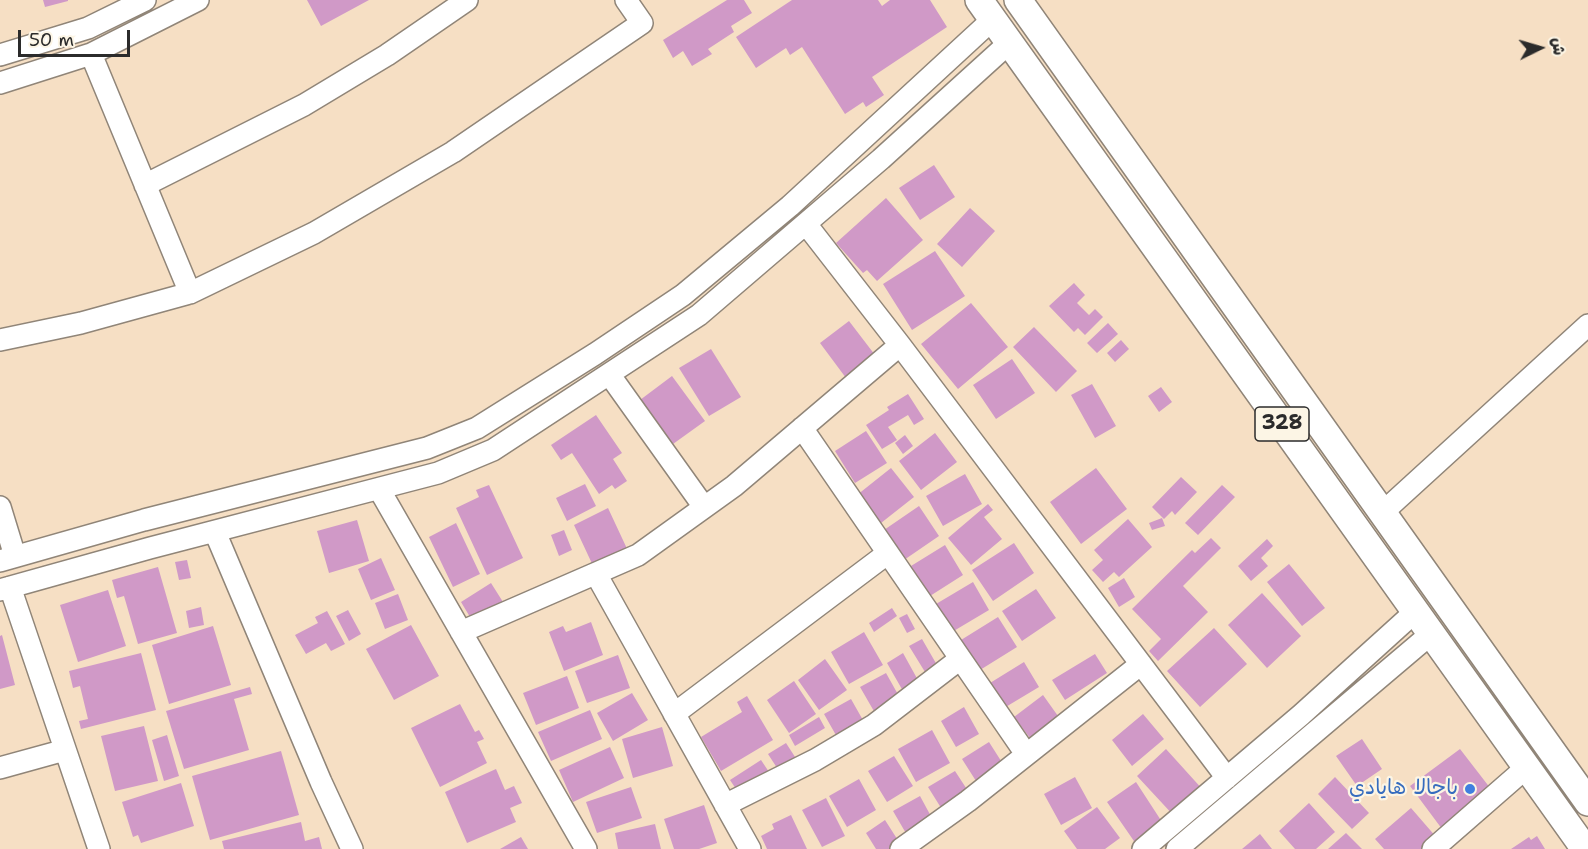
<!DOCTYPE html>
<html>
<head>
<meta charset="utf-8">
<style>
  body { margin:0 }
  #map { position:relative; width:1588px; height:849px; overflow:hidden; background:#f6dfc4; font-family:"Shantell Sans","Playpen Sans Arabic",sans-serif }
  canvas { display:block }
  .north { position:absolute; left:1510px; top:18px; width:60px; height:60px; -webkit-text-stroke:4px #fcf5e5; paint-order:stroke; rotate:85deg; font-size:16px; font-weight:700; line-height:24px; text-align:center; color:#2b2b2b }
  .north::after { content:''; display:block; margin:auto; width:21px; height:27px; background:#2b2b2b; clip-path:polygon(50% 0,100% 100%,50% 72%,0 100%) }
  .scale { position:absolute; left:18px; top:30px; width:112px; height:27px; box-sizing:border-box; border:3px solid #2b2b2b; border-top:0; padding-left:8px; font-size:18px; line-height:21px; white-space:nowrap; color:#2b2b2b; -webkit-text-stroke:4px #fcf5e5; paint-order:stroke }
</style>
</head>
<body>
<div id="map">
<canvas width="1588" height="849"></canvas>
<div class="north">ش</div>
<div class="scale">50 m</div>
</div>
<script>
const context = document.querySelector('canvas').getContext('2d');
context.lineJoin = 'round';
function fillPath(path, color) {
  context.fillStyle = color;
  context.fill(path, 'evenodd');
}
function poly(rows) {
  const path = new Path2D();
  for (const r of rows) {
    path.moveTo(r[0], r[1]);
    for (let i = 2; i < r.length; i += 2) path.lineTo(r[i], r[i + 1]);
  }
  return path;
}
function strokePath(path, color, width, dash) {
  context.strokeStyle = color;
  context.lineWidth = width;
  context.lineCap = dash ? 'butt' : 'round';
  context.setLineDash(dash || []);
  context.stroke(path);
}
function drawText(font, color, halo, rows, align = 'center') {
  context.font = font + ' "Shantell Sans","Playpen Sans Arabic",sans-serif';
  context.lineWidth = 4.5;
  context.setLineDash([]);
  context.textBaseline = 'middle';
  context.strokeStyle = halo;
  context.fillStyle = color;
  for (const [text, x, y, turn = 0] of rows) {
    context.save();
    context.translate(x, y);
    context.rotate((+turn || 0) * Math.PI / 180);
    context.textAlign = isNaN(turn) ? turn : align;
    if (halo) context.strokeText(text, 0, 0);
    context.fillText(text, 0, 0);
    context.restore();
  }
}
fillPath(poly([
  [43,0,68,0,68,1,45,7],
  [307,0,369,0,321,26],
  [727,0,744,0,752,13,731,26,734,32,708,49,712,54,692,66,683,51,673,58,663,40],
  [792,0,878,0,882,6,890,0,930,0,947,27,872,77,884,95,866,107,863,102,845,114,802,47,790,55,786,48,756,68,736,37],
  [934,165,955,197,920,220,899,188],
  [886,198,923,240,877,281,867,270,863,273,836,243],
  [970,208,995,231,962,267,937,244],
  [935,251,965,296,912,330,883,284],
  [1074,283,1085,295,1077,303,1089,315,1095,309,1103,317,1085,335,1078,328,1074,332,1049,306],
  [971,303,1008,347,958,389,921,344],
  [849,321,875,355,846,378,820,343],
  [1108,323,1118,334,1097,353,1087,343],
  [1034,327,1077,371,1056,392,1013,347],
  [1121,340,1129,349,1115,362,1107,353],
  [711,349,741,397,709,416,679,368],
  [1012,359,1035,393,996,419,973,385],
  [672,376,705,421,673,444,640,400],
  [1092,384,1116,426,1095,438,1071,395],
  [1161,387,1172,402,1159,412,1148,396],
  [908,394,924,419,914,425,908,415,888,427,897,440,882,449,866,425,889,410,887,407],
  [596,415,622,453,613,459,627,481,615,489,612,485,599,494,572,453,561,460,551,445],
  [866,431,887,463,855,483,835,451],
  [935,433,957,462,921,490,899,461],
  [905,435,913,446,903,454,895,443],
  [891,468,914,497,881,523,865,503,852,499],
  [1096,468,1127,509,1081,544,1050,502],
  [965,474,982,504,943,526,926,496],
  [1181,477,1197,492,1175,515,1172,511,1164,519,1152,507],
  [585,484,596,506,567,521,556,498],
  [489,485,523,558,487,575,456,508,479,497,476,490],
  [1222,485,1235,497,1198,535,1185,523],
  [988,504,993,510,984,517,1002,539,971,565,948,538],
  [919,506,939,536,904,560,884,530],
  [608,508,629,553,595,570,574,525],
  [1162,518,1165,526,1152,530,1149,523],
  [1128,519,1152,547,1119,577,1114,572,1103,582,1092,570,1103,560,1094,550],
  [357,520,369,561,329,573,317,531],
  [456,523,480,574,453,587,429,537],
  [564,530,572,550,559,556,551,535],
  [1211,538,1221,548,1183,586,1208,612,1158,661,1149,651,1161,639,1132,609,1192,550,1195,553],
  [1267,539,1273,546,1261,558,1268,566,1251,581,1238,566],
  [1014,543,1034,573,993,601,972,570],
  [945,545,963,575,930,596,911,566],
  [381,558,395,590,371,600,358,569],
  [187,560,191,578,179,580,175,562],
  [1289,564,1325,608,1302,626,1267,582],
  [158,567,177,633,138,644,124,596,117,598,112,580],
  [1124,578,1135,597,1119,607,1108,588],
  [973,582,989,610,952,632,936,604],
  [491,583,503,602,473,622,461,602],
  [1036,589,1056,618,1022,641,1002,611],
  [108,590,126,646,78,662,60,605],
  [1262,593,1301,636,1267,668,1228,625],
  [398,594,408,620,385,629,375,603],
  [201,607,204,625,189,628,186,611],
  [892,608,897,616,874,632,869,623],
  [348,610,361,634,349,641,336,616],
  [327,611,345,644,331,651,326,643,306,654,295,635,318,623,315,617],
  [907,614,915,629,907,633,899,618],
  [998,617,1017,647,980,670,961,640],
  [591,622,603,655,564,671,549,632,563,626,566,632],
  [411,625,439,676,394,700,366,649],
  [213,626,231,685,169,704,152,645],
  [1214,628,1247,664,1200,707,1167,671],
  [864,632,883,665,849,684,831,652],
  [2,635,15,685,0,689,0,636],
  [922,639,937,665,925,672,909,646],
  [141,653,156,710,81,729,79,721,88,719,80,686,73,688,69,671],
  [903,653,919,682,903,691,887,663],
  [1095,654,1107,673,1065,700,1052,680],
  [618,655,630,688,587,703,575,671],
  [825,659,847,690,819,710,798,680],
  [1024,662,1039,687,1004,708,990,683],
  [886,673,900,698,875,713,860,687],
  [567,676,579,708,536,725,523,693],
  [794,681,816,714,789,733,767,700],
  [250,687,252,694,234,699,249,750,184,769,166,711],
  [632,693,648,720,613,741,597,713],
  [1043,695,1058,716,1030,738,1014,717],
  [747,696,773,740,721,771,701,737,742,712,737,702],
  [851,699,864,722,837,737,824,714],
  [460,704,475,732,479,730,484,739,477,742,487,763,440,787,411,728],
  [964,707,979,734,956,747,941,721],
  [590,710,602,739,551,761,538,732],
  [1143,714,1164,739,1132,766,1112,740],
  [819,717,825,728,795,746,789,735],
  [144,726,158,781,115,791,101,736],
  [662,727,673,766,633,778,622,739],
  [932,730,950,763,916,782,898,749],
  [167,735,179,776,164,781,152,740],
  [1362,739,1382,769,1357,786,1336,756],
  [989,742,1003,764,976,781,962,759],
  [786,743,797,760,779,771,768,754],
  [610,747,624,778,573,802,559,770],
  [1166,749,1204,791,1175,817,1137,776],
  [1460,749,1494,793,1445,833,1410,786],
  [281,751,299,815,210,840,192,776],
  [894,756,913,786,887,802,868,771],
  [761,760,771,775,740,795,730,780],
  [496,769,505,790,514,786,522,803,510,808,516,822,467,843,445,792],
  [955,771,970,794,943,811,928,787],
  [1075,777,1092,808,1061,825,1044,794],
  [1335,777,1369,813,1352,829,1318,794],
  [859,779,876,810,847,827,829,796],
  [1136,782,1164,825,1136,844,1107,802],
  [181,783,194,826,141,843,138,835,133,837,122,802],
  [631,787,642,818,597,833,586,802],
  [920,796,933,820,907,835,893,811],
  [826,798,845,836,822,847,802,810],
  [1309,803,1335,832,1316,849,1295,849,1279,831],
  [704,805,717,843,699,849,674,849,664,819],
  [1097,807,1120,838,1105,849,1077,849,1064,831],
  [1411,808,1437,838,1424,849,1384,849,1375,839],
  [791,815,807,849,767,849,761,836,774,829,772,824],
  [885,820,901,845,895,849,876,849,866,833],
  [301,822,305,841,319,837,322,849,224,849,222,841],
  [655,824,661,849,618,849,615,833],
  [1346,833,1362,849,1328,849],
  [1260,834,1272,849,1242,849],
  [1537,836,1545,849,1511,849,1529,837,1531,840],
  [521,837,528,849,500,849]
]), '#d099c7');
const minor = poly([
  [91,54,190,293],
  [0,55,88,28,145,0],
  [0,83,91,54,198,0],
  [145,185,304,105,387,55,467,0],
  [806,224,900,345,1227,778],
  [0,340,81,323,190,293,314,233,453,152,642,23,626,0],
  [609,374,704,507],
  [802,428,1026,754],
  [379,489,586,849],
  [0,507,15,556],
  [1382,513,1588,325],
  [215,532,321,782,352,849],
  [0,561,144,520,427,448,477,428,595,354,683,295,790,206,993,19],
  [596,574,750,849],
  [10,587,99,849],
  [0,590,150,548,438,473,493,450,699,315,881,159,1009,43],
  [461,632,638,555,734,486,900,345],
  [674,714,888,553],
  [0,768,65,750],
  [725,805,815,760,874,725,960,659],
  [901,849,968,801,1141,664],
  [1143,849,1301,715,1416,611],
  [1177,849,1432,633],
  [1433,849,1527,767]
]);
const major = poly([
  [979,0,1585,849],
  [1018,0,1588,802]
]);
strokePath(minor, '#908578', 24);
strokePath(major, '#908578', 30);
strokePath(minor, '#fff', 21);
strokePath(major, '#fff', 27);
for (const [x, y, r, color] of [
  [1470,789,6,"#3f7fe0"]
]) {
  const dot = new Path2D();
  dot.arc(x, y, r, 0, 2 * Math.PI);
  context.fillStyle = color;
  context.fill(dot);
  strokePath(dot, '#fcf5e5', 2);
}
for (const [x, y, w] of [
  [1282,424,54]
]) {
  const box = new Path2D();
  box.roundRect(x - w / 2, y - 17, w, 34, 4.5);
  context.fillStyle = '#fcf5e5';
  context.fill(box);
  strokePath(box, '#2b2b2b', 1.5);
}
drawText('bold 20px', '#2b2b2b', null, [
  ["328",1282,424]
]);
drawText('21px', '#366cbe', '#fcf5e5', [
  ["باجالا هايادي",1458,789]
], 'right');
</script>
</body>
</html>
